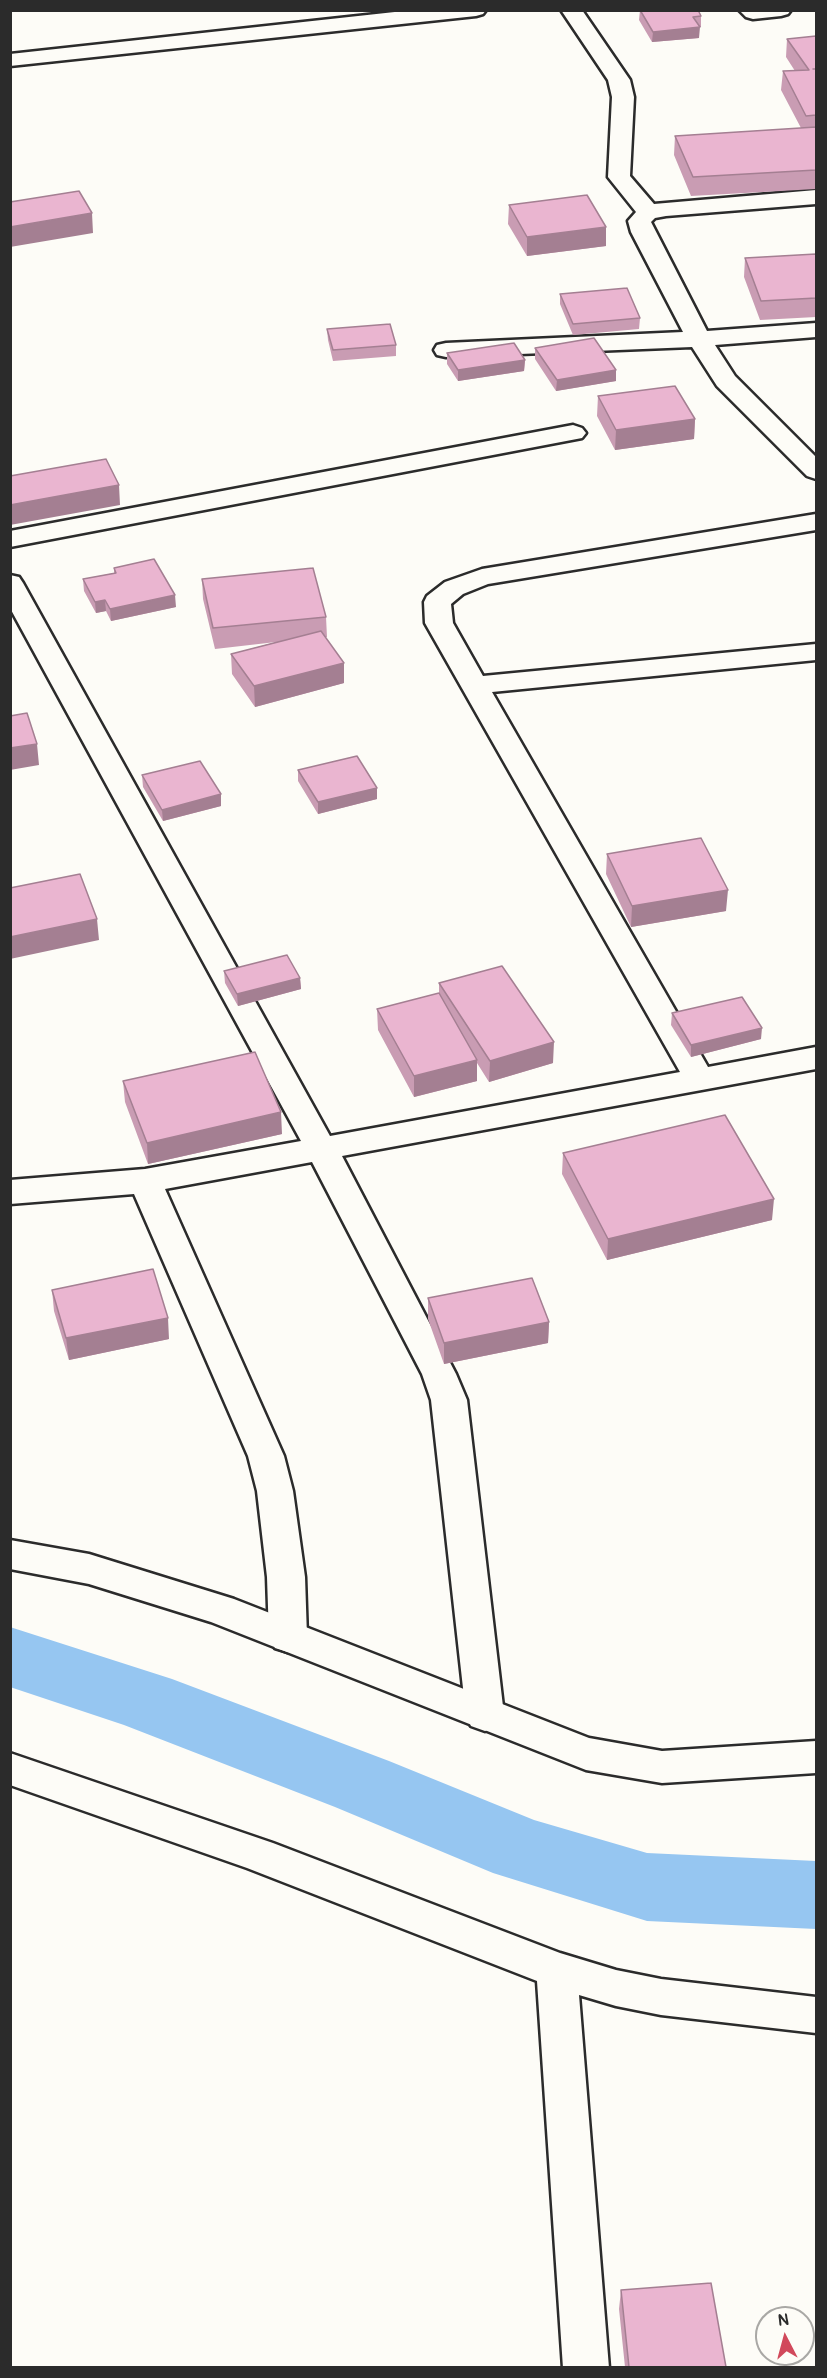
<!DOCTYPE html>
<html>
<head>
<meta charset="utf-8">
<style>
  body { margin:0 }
  #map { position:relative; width:827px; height:2378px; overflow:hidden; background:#fdfcf7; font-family:Pangolin,sans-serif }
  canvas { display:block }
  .frame { position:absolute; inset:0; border:12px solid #2b2b2b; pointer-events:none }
  .north { position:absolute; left:755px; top:2306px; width:60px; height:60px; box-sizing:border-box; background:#fdfcf7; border:2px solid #a9a8a5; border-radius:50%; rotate:354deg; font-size:16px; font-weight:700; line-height:24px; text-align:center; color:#2b2b2b }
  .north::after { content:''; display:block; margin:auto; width:21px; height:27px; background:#d1495b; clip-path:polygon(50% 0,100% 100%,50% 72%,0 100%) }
</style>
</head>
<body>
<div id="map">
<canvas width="827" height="2378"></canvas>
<div class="frame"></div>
<div class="north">N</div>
</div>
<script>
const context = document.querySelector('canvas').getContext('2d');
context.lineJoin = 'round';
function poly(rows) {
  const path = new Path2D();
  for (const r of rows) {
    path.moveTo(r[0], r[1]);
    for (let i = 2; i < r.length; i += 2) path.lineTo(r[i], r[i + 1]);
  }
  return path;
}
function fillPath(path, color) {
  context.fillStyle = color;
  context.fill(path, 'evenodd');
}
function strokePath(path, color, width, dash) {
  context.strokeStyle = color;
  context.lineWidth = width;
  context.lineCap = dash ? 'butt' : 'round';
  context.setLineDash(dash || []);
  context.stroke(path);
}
fillPath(poly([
  [10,1627,172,1679,389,1761,534,1820,647,1853,816,1861,816,1929,647,1921,493,1873,335,1807,124,1725,10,1687,10,1627]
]), '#96c6f1');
const street = poly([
  [413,10,486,10,483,14,476,16,10,66,10,54,413,10],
  [561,10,582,10,630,80,634,97,630,176,654,204,816,190,816,204,666,216,655,218,651,222,707,331,816,323,816,337,715,345,735,376,816,457,816,479,807,476,717,386,692,347,446,357,437,355,434,350,437,345,446,343,683,332,631,232,628,221,636,212,608,177,612,97,608,80,561,10],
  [739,10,791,10,788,14,781,16,753,19,746,17,739,10],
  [573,425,582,428,586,433,582,438,10,547,10,531,573,425],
  [816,514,816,530,488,584,463,594,451,604,453,623,483,676,816,644,816,660,492,692,708,1067,816,1047,816,1069,342,1156,456,1374,467,1400,504,1715,499,1726,485,1731,471,1726,466,1715,431,1400,422,1374,312,1162,165,1189,284,1456,293,1491,305,1577,307,1637,301,1648,288,1652,275,1648,269,1637,267,1577,257,1491,248,1456,134,1194,10,1204,10,1180,145,1169,301,1141,10,608,10,575,19,577,23,583,330,1136,680,1072,425,623,424,602,427,596,445,582,482,569,816,514],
  [10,1753,273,1843,560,1953,616,1970,661,1979,816,1997,816,2033,661,2015,616,2006,579,1995,609,2368,563,2368,537,1981,247,1868,10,1785,10,1753]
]);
const secondary = poly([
  [10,1540,89,1554,234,1599,589,1738,662,1751,816,1741,816,1773,662,1783,586,1770,211,1622,89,1584,10,1569,10,1540]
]);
strokePath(street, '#2b2b2b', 5);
strokePath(secondary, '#2b2b2b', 5);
fillPath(street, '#fdfcf7');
fillPath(secondary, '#fdfcf7');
fillPath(poly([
  [640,10,698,10,701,16,701,27,699,27,699,38,652,42,639,20],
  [816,36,816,189,691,196,674,155,675,136,801,128,781,90,783,71,795,71,786,57,787,39],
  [509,205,606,246,527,256,508,224],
  [816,254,816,317,760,320,744,277,745,258],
  [560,294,640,318,639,329,573,335,560,304],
  [327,329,396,345,396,356,333,361,328,340],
  [535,348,616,381,556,391,535,359],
  [447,353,525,360,524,371,458,381,447,364],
  [598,396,695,419,694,439,615,450,597,416],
  [114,568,176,607,111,621,106,611,96,613,84,591,83,579,114,573],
  [202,579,326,617,327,637,325,637,344,663,344,683,255,707,232,674,231,654,276,642,215,649,203,599],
  [298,770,377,799,318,814,298,781],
  [142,775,221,806,163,821,143,787],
  [607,854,726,911,631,927,606,874],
  [224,971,300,978,301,989,238,1006,225,983],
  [439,983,553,1063,489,1082,477,1063,477,1081,414,1097,378,1030,377,1009,439,994],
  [672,1013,761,1039,691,1057,671,1025],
  [123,1081,282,1134,148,1164,125,1102],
  [563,1153,772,1220,607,1260,562,1174],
  [52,1290,169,1339,69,1360,54,1311],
  [428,1298,549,1322,548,1343,444,1364,428,1319],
  [621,2290,726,2367,625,2367,619,2309]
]), '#c99cb3');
fillPath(poly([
  [700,27,699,38,652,42,653,32],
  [92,213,93,233,10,247,10,227],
  [606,227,606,246,527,256,527,237],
  [525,360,524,371,458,381,458,370],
  [616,370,616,381,556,391,557,380],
  [695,419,694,439,615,450,616,430],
  [119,485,120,505,10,525,10,505],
  [175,595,176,607,111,621,110,609],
  [105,600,106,611,96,613,95,602],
  [344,663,344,683,255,707,254,686],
  [37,744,39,765,10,770,10,748],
  [377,788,377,799,318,814,318,802],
  [221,794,221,806,163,821,162,810],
  [728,890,726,911,631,927,632,906],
  [97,919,99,940,10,959,10,937],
  [300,978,301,989,238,1006,237,994],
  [762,1028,761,1039,691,1057,691,1045],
  [554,1042,553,1063,489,1082,490,1061],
  [477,1060,477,1081,414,1097,414,1076],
  [281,1112,282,1134,148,1164,147,1143],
  [774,1199,772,1220,607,1260,608,1239],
  [168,1318,169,1339,69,1360,66,1338],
  [549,1322,548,1343,444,1364,444,1343]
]), '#a47f92');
const building = poly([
  [640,10,698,10,701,16,693,17,700,27,653,32,640,10],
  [816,36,816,69,813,69,816,69,816,115,806,116,783,71,809,70,787,39,816,36],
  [816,127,816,170,693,177,675,136,816,127],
  [79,191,92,213,10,227,10,202,79,191],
  [587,195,606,227,527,237,509,205,587,195],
  [816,254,816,298,761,301,745,258,816,254],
  [627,288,640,318,573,324,560,294,627,288],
  [390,324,396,345,333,350,327,329,390,324],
  [594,338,616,370,557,380,535,348,594,338],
  [514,343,525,360,458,370,447,353,514,343],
  [675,386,695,419,616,430,598,396,675,386],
  [106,459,119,485,10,505,10,476,106,459],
  [154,559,175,595,110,609,105,600,95,602,83,579,116,573,114,568,154,559],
  [313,568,326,617,213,628,202,579,313,568],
  [321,631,344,663,254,686,231,654,321,631],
  [27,713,37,744,10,748,10,716,27,713],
  [357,756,377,788,318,802,298,770,357,756],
  [200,761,221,794,162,810,142,775,200,761],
  [701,838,728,890,632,906,607,854,701,838],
  [80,874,97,919,10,937,10,888,80,874],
  [287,955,300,978,237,994,224,971,287,955],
  [502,966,554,1042,490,1061,439,983,502,966],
  [439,993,477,1060,414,1076,377,1009,439,993],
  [742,997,762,1028,691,1045,672,1013,742,997],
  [255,1052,281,1112,147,1143,123,1081,255,1052],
  [725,1115,774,1199,608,1239,563,1153,725,1115],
  [153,1269,168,1318,66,1338,52,1290,153,1269],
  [532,1278,549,1322,444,1343,428,1298,532,1278],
  [711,2283,726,2367,629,2367,621,2290,711,2283]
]);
fillPath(building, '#eab5d0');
strokePath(building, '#a47f92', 1.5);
</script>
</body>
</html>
